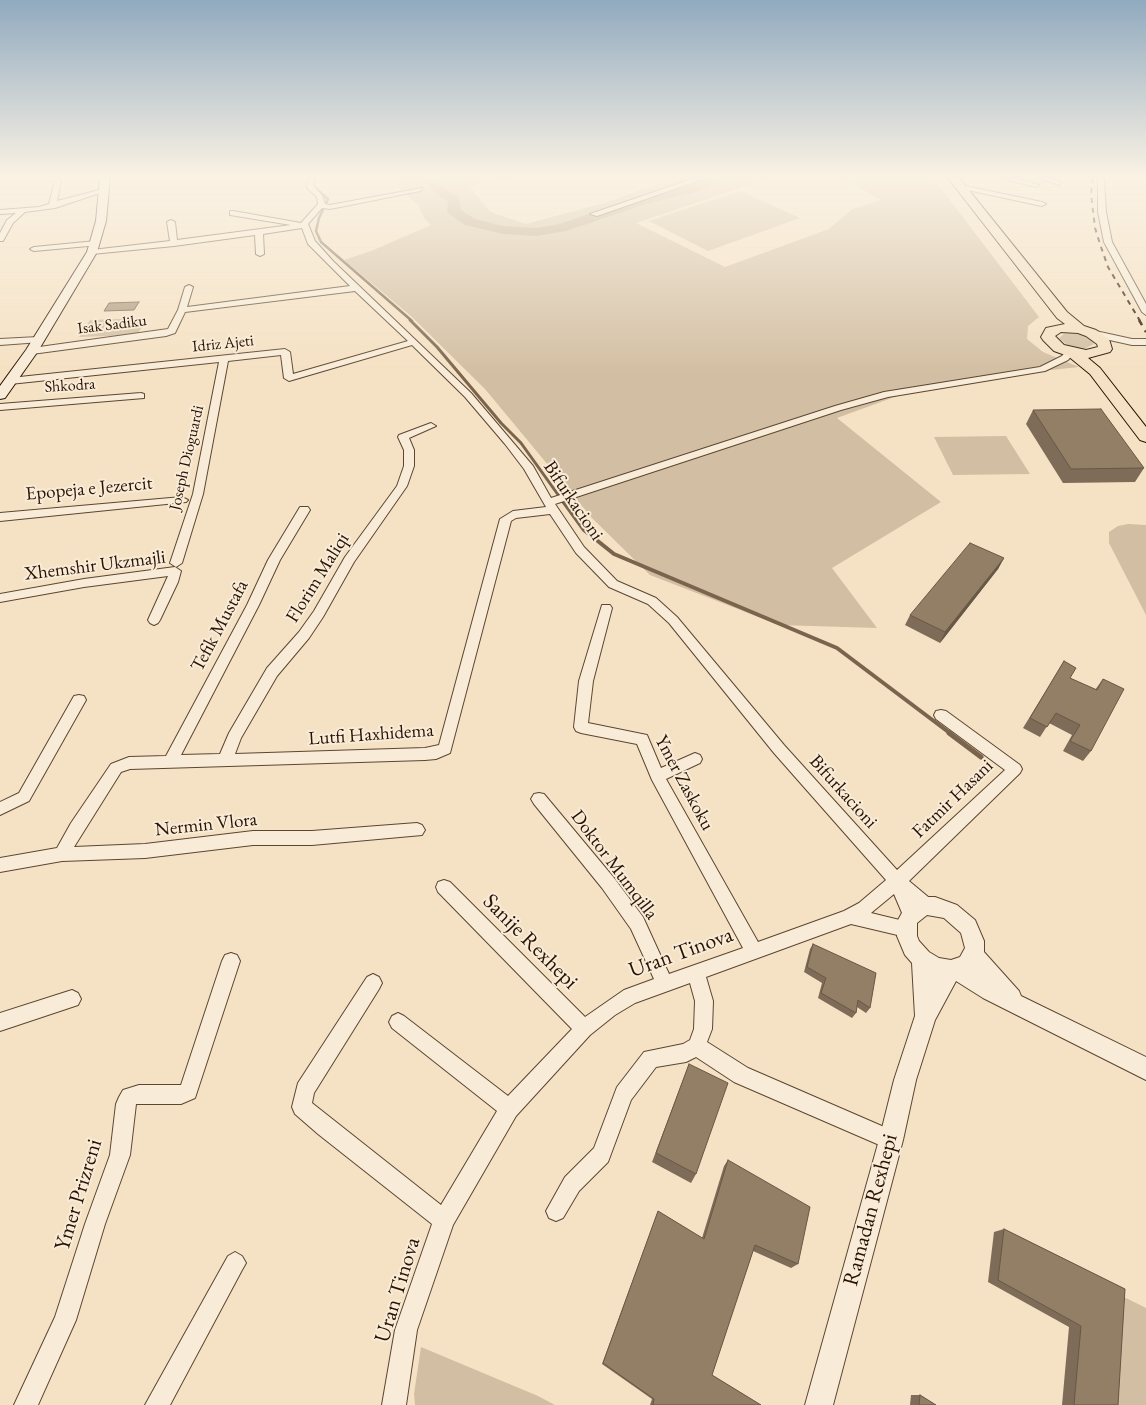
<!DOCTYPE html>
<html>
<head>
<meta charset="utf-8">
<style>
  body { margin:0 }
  canvas { display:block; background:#f5e1c3 }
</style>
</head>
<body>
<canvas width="1146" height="1405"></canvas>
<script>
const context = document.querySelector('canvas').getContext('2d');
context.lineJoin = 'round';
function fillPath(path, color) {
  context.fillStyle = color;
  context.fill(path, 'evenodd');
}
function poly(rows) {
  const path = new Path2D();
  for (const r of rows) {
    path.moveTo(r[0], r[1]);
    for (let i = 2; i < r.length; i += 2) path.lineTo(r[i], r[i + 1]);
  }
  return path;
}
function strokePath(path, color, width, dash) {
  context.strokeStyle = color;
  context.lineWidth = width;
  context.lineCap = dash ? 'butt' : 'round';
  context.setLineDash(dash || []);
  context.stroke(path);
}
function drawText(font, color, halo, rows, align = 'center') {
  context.font = font + ' "EB Garamond",serif';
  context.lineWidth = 4;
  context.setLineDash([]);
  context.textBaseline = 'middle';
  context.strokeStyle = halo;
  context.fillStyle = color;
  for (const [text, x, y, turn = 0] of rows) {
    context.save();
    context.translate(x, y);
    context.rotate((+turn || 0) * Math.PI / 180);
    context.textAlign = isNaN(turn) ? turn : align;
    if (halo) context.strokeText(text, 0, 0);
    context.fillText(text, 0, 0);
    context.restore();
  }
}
fillPath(poly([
  [396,178,515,178,469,186,490,212,526,224,611,201,672,178,770,178,636,223,725,267,829,229,852,209,881,200,842,178,933,178,1039,317,1028,326,1027,339,1043,352,1079,367,967,379,908,392,837,418,941,502,832,568,877,628,779,625,650,575,592,518,485,389,412,317,344,260,371,251,431,225,424,218,418,205,399,188],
  [740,191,800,218,708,251,649,221],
  [147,318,137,335,79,337,90,320],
  [1065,333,1076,333,1087,336,1094,344,1084,349,1068,346,1059,338],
  [1006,436,1030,474,953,475,934,437],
  [1128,524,1146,525,1146,615,1109,543,1109,532,1118,526],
  [1112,1291,1146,1308,1146,1405,1104,1405],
  [421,1347,538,1396,555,1405,415,1405,414,1394]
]), '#d2bea2');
const water = poly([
  [139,302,134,310,104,311,109,303,139,302]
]);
fillPath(water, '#b09b81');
strokePath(water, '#7a644e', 1);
strokePath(poly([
  [316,178,312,185,328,199,319,218,316,231,321,242,412,321]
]), '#7a644e', 2.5);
strokePath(poly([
  [410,320,437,347,501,423,521,443,564,503]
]), '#7a644e', 3);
strokePath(poly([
  [563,501,584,530,614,554,837,648,951,734]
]), '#7a644e', 4);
strokePath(poly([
  [949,733,981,757]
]), '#7a644e', 5);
fillPath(poly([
  [422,178,435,178,444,188,459,197,461,210,475,219,503,226,537,228,559,224,637,198,710,178,729,178,695,192,646,204,566,231,537,236,503,234,465,225,449,214,447,211,448,201,436,194,422,178]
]), '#b09b81');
const minor = poly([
  [308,178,314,178,314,187,322,195,325,204,330,205,422,188,422,190,420,191,330,209,322,208,308,224,315,241,333,261,471,393,533,466,551,498,835,406,884,392,1040,367,1062,356,1067,350,1070,349,1075,352,1068,360,1045,371,888,397,841,410,555,504,584,547,617,581,656,598,677,617,784,745,897,870,1005,770,936,719,934,715,936,711,941,710,946,711,1020,765,1022,769,1020,773,909,881,933,901,935,906,933,911,927,914,916,907,919,915,917,920,911,923,905,920,894,894,871,913,912,923,914,929,912,935,906,937,851,924,706,977,713,1001,712,1029,707,1042,748,1068,898,1133,901,1140,898,1147,891,1150,734,1082,696,1057,686,1062,656,1067,631,1100,608,1162,579,1191,563,1218,556,1221,549,1218,546,1211,565,1177,594,1148,617,1087,644,1052,683,1044,690,1040,694,1029,695,1001,690,983,635,1003,615,1015,590,1035,516,1116,453,1225,417,1330,406,1405,382,1405,395,1330,432,1224,318,1134,295,1114,292,1107,298,1083,367,977,373,974,379,977,382,983,379,989,314,1093,312,1103,441,1205,497,1111,392,1028,389,1022,392,1016,398,1013,404,1016,508,1096,572,1029,438,892,436,887,438,882,444,880,450,882,585,1017,624,990,654,979,631,929,602,888,534,804,531,799,534,794,539,793,544,794,614,878,643,917,669,974,743,948,652,780,637,744,581,733,576,731,574,727,579,681,602,605,610,605,612,608,593,681,588,723,647,735,661,768,695,753,700,755,702,759,700,763,666,779,758,942,844,911,859,903,886,880,774,753,669,623,648,604,609,587,576,553,550,514,516,518,511,521,450,753,436,759,425,760,130,769,121,772,74,847,145,844,253,831,312,831,417,823,422,825,425,830,422,835,312,845,253,845,145,858,62,861,0,872,0,858,57,848,71,823,111,764,129,757,166,756,247,605,268,560,300,507,308,507,310,510,280,560,259,605,181,755,220,754,229,733,267,668,299,632,314,611,345,557,397,486,404,466,404,450,398,437,399,435,431,423,436,426,409,438,414,450,414,466,407,486,354,562,323,617,309,638,277,676,241,738,235,754,425,748,439,745,500,519,513,511,546,507,524,469,505,444,465,397,412,345,289,381,284,378,281,355,228,361,203,494,182,563,176,567,170,563,193,494,219,362,10,384,5,381,10,378,285,349,290,352,293,374,408,341,355,291,185,312,175,333,166,336,32,354,27,351,32,348,168,329,178,310,185,287,189,285,193,287,187,307,350,286,308,244,302,228,263,234,264,254,260,256,256,254,255,235,174,246,92,254,88,252,92,250,170,241,167,222,171,220,175,222,177,240,291,225,230,215,230,211,233,211,301,223,318,204,317,197,307,188,308,178],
  [695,178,706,178,597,216,590,214,695,178],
  [1000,178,1015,178,1039,185,1036,187,1000,178],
  [1038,178,1050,178,1062,183,1059,185,1038,178],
  [1098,178,1104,178,1106,212,1112,242,1146,304,1146,315,1142,312,1104,242,1098,212,1098,178],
  [58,179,61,181,57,201,103,189,106,191,55,208,25,212,13,223,3,241,0,241,0,233,7,220,16,213,0,214,0,210,39,207,49,204,55,181,58,179],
  [960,185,1042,202,1046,204,1042,206,958,188,958,186,960,185],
  [96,241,99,241,99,245,34,251,30,249,34,247,96,241],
  [38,337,41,338,41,342,0,345,0,339,38,337],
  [141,393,144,394,144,398,0,410,0,404,141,393],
  [182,497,188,500,186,502,0,521,0,513,182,497],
  [175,567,181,571,178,582,160,620,158,623,154,625,150,623,148,620,168,576,84,587,0,602,0,594,84,579,175,567],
  [79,695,84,696,86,700,29,801,0,815,0,802,19,793,74,696,79,695],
  [231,953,237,955,240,961,195,1098,181,1104,136,1104,130,1155,105,1224,76,1320,38,1405,14,1405,55,1317,85,1224,110,1155,116,1104,119,1097,123,1090,139,1085,181,1085,222,961,225,955,231,953],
  [72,990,78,993,81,999,78,1005,0,1031,0,1013,72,990],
  [235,1252,242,1256,246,1263,242,1270,170,1405,145,1405,228,1256,235,1252]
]);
const tertiary = poly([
  [1091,330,1132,339,1146,339,1146,345,1132,345,1087,335,1086,333,1091,330],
  [927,897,935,897,957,905,975,920,984,941,984,952,1019,991,1021,996,1146,1057,1146,1080,983,998,956,981,935,1020,916,1080,903,1140,833,1405,805,1405,879,1140,894,1080,915,1016,912,963,905,955,897,936,897,922,904,909,911,903,927,897],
  [927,915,944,918,961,933,965,948,960,957,951,960,939,958,929,952,919,941,917,936,917,923,927,915]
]);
const secondary = poly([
  [100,178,110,178,106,221,97,252,38,351,5,398,0,399,0,386,26,350,87,252,96,221,100,178]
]);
const primary = poly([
  [948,178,959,178,1067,312,1084,326,1096,330,1109,339,1112,349,1110,352,1088,358,1100,368,1146,427,1146,442,1140,440,1090,374,1068,356,1054,351,1043,340,1041,337,1046,328,1065,324,1057,318,948,178],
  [1061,332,1078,333,1086,336,1097,344,1098,347,1086,350,1064,345,1055,336,1061,332]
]);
strokePath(minor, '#5c4632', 2);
strokePath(tertiary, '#5c4632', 2);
strokePath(secondary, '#291202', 2);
strokePath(primary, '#291202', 2);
fillPath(minor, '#f8ecd8');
fillPath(tertiary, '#f8ecd8');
fillPath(secondary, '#f8ecd8');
fillPath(primary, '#f5e1c3');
strokePath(poly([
  [1093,178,1091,193,1095,228,1101,247,1108,267,1140,321]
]), '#291202', 2, [5, 5]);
strokePath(poly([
  [1139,320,1146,332]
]), '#291202', 2.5, [6, 6]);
fillPath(poly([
  [1033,410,1144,468,1135,482,1063,483,1026,424],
  [1004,558,998,569,940,643,905,625,910,615],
  [1064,661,1070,678,1095,690,1103,679,1091,751,1083,761,1063,751,1072,735,1049,723,1040,737,1023,728],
  [813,944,870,1008,866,1013,857,1007,856,1013,852,1018,818,998,822,983,804,972,810,949],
  [689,1064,696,1174,691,1183,652,1162],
  [728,1160,798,1264,791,1268,753,1251,712,1375,761,1405,650,1405,652,1399,602,1364,658,1211,702,1238,724,1166],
  [1004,1229,1125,1289,1118,1405,1062,1405,1069,1327,988,1282,994,1232],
  [911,1395,920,1395,936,1405,910,1405]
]), '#7e6c58');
fillPath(poly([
  [1004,558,998,569,940,643,945,632]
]), '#675847');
const building = poly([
  [1101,409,1144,468,1071,469,1033,410,1101,409],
  [970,543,1004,558,945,632,910,615,970,543],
  [1064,661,1076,668,1070,678,1097,690,1103,679,1124,689,1091,751,1070,741,1080,725,1056,713,1047,727,1030,718,1064,661],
  [813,944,876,973,870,1008,858,1000,856,1013,821,993,826,978,807,967,813,944],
  [689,1064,728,1083,696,1174,656,1153,689,1064],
  [728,1160,810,1207,798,1264,755,1245,712,1375,761,1405,653,1405,654,1399,603,1363,658,1211,704,1239,728,1160],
  [1004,1229,1125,1289,1118,1405,1074,1405,1081,1326,998,1280,1004,1229],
  [920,1395,936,1405,919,1405,920,1395]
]);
fillPath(building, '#937e66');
strokePath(building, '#675847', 1);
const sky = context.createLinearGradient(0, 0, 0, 375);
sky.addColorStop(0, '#91aabf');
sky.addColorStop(0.47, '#faf2e4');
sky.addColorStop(1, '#faf2e400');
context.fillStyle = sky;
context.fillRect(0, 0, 1146, 375);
drawText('16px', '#291202', '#f8ecd8', [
  ["Isak Sadiku",112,325,-7],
  ["Idriz Ajeti",223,344,-6],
  ["Shkodra",70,386,-4],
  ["Joseph Dioguardi",187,458,-77]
]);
drawText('19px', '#291202', '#f8ecd8', [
  ["Epopeja e Jezercit",89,489,-5],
  ["Bifurkacioni",573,501,56],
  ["Xhemshir Ukzmajli",95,566,-7],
  ["Florim Maliqi",318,578,-58],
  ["Tefik Mustafa",220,626,-62],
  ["Lutfi Haxhidema",371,735,-4],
  ["Ymer Zaskoku",684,783,62],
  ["Bifurkacioni",843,792,48],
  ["Fatmir Hasani",953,799,-44],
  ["Nermin Vlora",206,825,-6],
  ["Doktor Mumqilla",614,865,53]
]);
drawText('22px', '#291202', '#f8ecd8', [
  ["Sanije Rexhepi",530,942,45],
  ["Uran Tinova",681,953,-20],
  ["Ymer Prizreni",79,1195,-73],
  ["Ramadan Rexhepi",871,1210,-75],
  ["Uran Tinova",398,1290,-73]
]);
</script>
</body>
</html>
